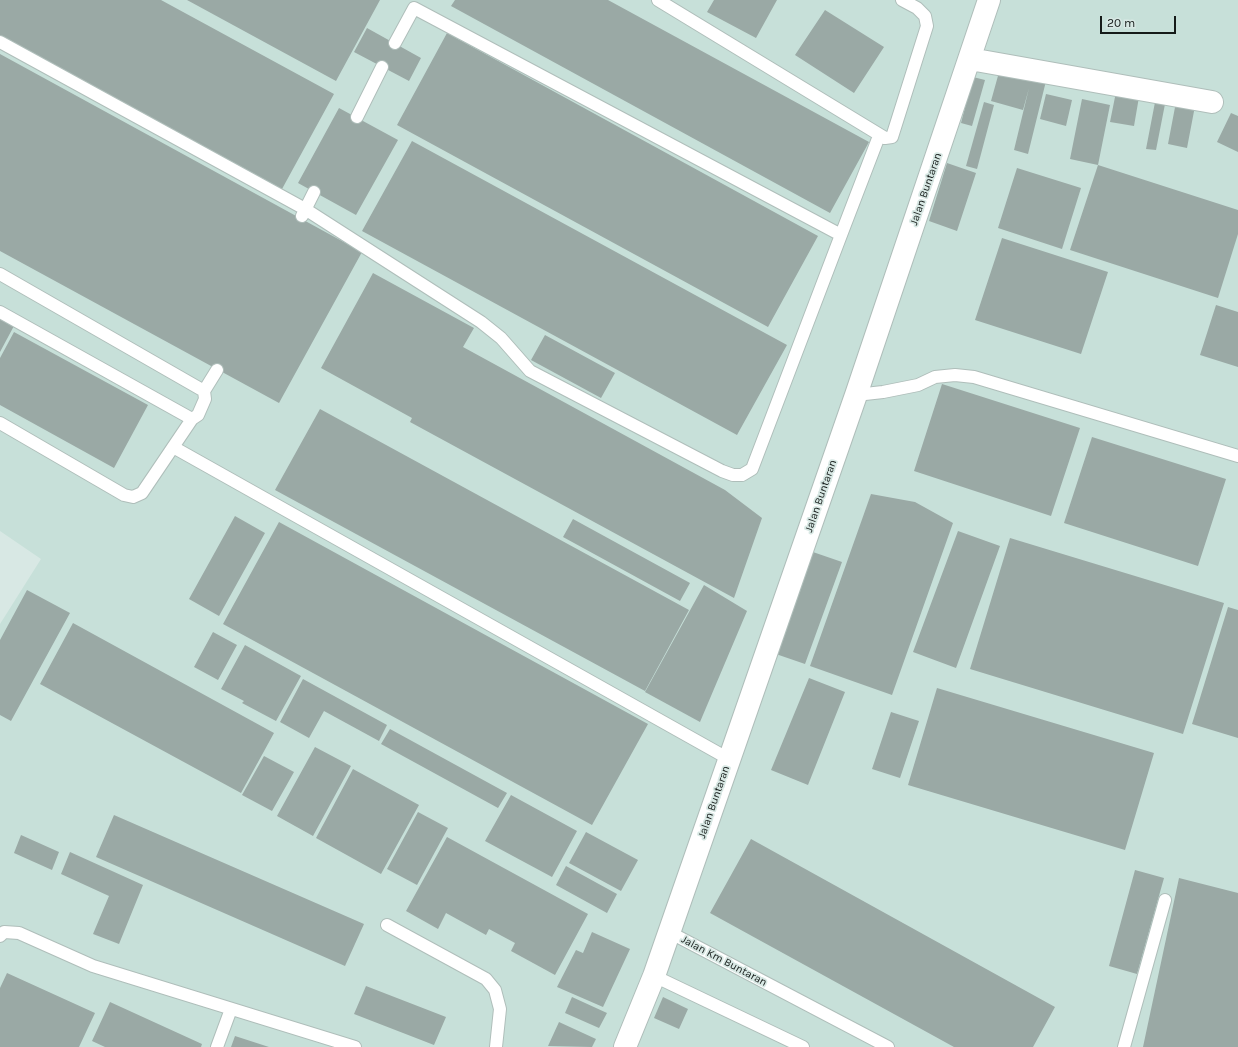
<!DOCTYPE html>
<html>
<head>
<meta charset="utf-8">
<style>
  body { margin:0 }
  #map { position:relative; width:1238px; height:1047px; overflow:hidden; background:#d8e8e4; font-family:Karla,sans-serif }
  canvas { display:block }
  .scale { position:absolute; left:1100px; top:16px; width:76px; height:18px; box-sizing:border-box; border:2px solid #151b19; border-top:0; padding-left:5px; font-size:12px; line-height:14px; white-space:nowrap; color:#151b19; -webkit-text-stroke:3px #d8e8e4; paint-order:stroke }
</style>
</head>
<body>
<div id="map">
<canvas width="1238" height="1047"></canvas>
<div class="scale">20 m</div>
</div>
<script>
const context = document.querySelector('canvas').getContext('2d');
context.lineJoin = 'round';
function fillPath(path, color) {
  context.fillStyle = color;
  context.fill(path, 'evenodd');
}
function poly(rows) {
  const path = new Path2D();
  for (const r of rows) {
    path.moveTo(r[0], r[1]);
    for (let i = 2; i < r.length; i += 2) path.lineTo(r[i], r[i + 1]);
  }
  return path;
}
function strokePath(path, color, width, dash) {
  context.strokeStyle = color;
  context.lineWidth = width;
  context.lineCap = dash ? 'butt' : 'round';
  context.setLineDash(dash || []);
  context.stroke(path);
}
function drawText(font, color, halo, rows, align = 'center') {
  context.font = font + ' Karla,sans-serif';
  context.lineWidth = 3.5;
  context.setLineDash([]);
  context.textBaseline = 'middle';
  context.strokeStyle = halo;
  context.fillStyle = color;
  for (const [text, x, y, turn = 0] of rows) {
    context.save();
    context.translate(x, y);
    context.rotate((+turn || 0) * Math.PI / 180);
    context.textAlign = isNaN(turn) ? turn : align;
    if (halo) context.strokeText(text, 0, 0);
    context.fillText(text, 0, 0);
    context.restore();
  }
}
fillPath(poly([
  [0,0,1238,0,1238,1047,0,1047,0,624,41,559,0,531]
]), '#c7e0d9');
fillPath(poly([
  [0,0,161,0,334,94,282,189,0,35],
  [187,0,380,0,336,81],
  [455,0,608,0,869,142,830,213,451,6],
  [714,0,777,0,756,38,707,12],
  [825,10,884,47,854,93,795,55],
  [367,28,421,58,409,81,354,52],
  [447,33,818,236,768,327,397,125],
  [0,54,362,252,279,403,0,251],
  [1001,65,1047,77,1028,154,1014,150,1029,88,1023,110,991,101],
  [973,77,985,80,972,126,961,123],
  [1116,92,1139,97,1134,126,1110,122],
  [1046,94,1072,100,1066,126,1040,119],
  [1156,97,1166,99,1156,150,1146,149],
  [1082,99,1110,105,1098,165,1238,210,1238,234,1218,298,1070,250,1098,165,1070,159],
  [984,102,994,105,977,169,966,166],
  [1176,102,1195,106,1187,148,1168,144],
  [339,108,398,140,356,215,298,183],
  [1231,113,1238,116,1238,152,1217,142],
  [412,141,787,345,737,435,362,231],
  [947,163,976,173,957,231,929,221],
  [1017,168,1081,188,1062,249,998,228],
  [1002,238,1108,272,1081,354,975,320],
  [373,273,474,328,463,347,725,490,762,518,734,598,410,422,412,418,321,368],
  [1216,305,1238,312,1238,367,1200,355],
  [0,316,15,324,0,352],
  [14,332,148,405,114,468,0,405,0,358],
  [545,335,615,373,601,398,531,360],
  [942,384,1080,428,1051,516,914,471],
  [320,409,689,610,645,691,275,490],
  [1092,437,1226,479,1198,566,1064,523],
  [871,494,915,502,953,523,892,695,810,666],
  [235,516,265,533,219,616,189,599],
  [573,519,690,583,680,601,563,537],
  [279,522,648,724,592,825,223,624],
  [958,531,1000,546,956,668,913,652],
  [1010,538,1224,603,1183,734,970,669],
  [810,551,842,562,805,664,773,653],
  [704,585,747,611,700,722,645,692],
  [27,590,70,613,11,721,0,715,0,640],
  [1228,607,1238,610,1238,738,1192,724],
  [73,623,274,733,241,793,40,684],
  [213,632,237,645,218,680,194,667],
  [245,645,301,676,276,721,242,703,244,701,221,689],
  [809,678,845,692,808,785,771,770],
  [303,679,387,725,379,741,324,711,309,738,280,722],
  [937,688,1154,753,1125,850,908,785],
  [891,712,919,721,900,778,872,769],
  [390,729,507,793,498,808,381,744],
  [315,747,351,766,313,836,277,816],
  [264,756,294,772,272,811,242,795],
  [353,769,419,805,381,874,316,838],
  [511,795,577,831,552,877,485,841],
  [418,812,448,828,417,885,387,869],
  [114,815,364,924,345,966,96,857],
  [586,832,638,860,621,891,569,863],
  [21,835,59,852,52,870,14,853],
  [447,837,588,914,555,975,511,951,515,943,489,929,486,935,446,913,438,929,406,911],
  [751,839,1055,1007,1033,1047,954,1047,710,913],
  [70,852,143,885,119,944,93,934,109,896,61,874],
  [566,866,617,894,607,913,556,885],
  [1135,870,1164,878,1137,974,1109,966],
  [1179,878,1238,893,1238,1047,1143,1047],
  [592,932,630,949,603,1007,557,987,576,950,583,953],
  [7,973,95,1013,79,1047,0,1047,0,988],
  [366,986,446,1017,434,1045,354,1014],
  [572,997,607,1013,599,1028,565,1013],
  [663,997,688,1009,679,1029,654,1018],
  [110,1002,202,1044,201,1047,105,1047,92,1041],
  [559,1022,596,1039,592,1047,548,1046],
  [235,1036,269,1047,231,1047]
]), '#9aa9a5');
const service = poly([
  [658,0,885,138,892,137,927,26,925,16,917,8,902,0],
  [0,42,305,209,481,322,501,338,530,371,722,471,733,475,742,475,752,469,841,235],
  [395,43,414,8,841,235,879,136],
  [357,117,382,67],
  [302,216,314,192],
  [0,274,204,391],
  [0,312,192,419],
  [856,395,883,392,918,385,935,377,955,375,974,377,1238,456],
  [0,423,124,495,133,497,142,493,192,419,198,415,205,399,204,391,217,370],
  [173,447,729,759],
  [387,925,486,979,495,990,500,1009,496,1047],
  [669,932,888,1047],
  [0,936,4,932,19,933,93,966,355,1047],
  [654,976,803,1047],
  [217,1047,231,1009],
  [1124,1047,1165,900]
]);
const minor = poly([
  [970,59,1212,102],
  [625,1047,654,976,856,395,989,0]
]);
strokePath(service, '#afbeba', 14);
strokePath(minor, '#afbeba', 24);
strokePath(service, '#fff', 12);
strokePath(minor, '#fff', 22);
drawText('11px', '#151b19', '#d8e8e4', [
  ["Jalan Buntaran",926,189,-71],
  ["Jalan Buntaran",821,496,-71],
  ["Jalan Buntaran",714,802,-71],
  ["Jalan Km Buntaran",724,961,28]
]);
</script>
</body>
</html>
